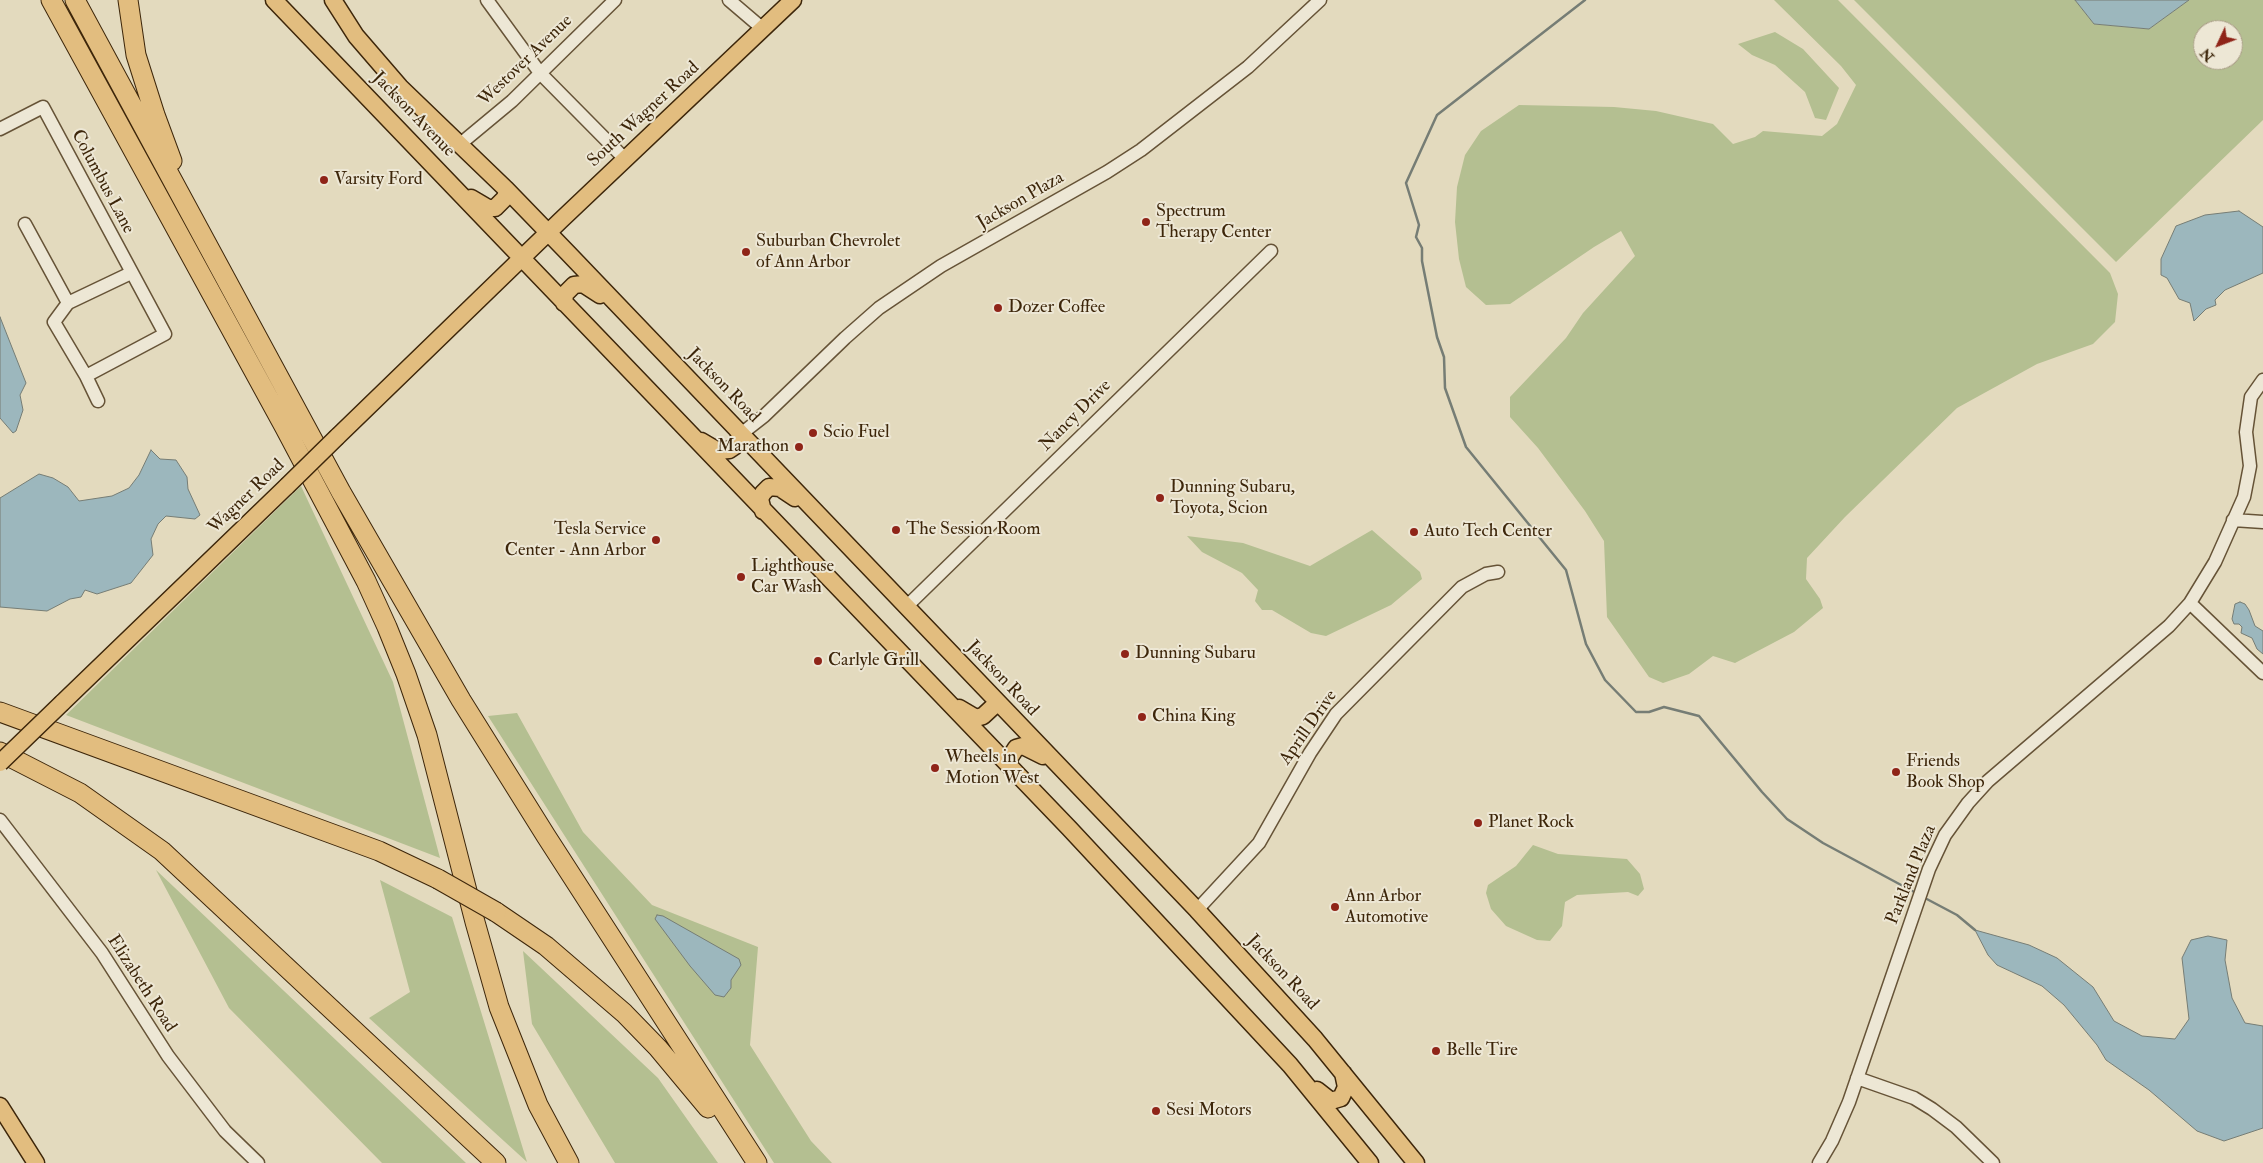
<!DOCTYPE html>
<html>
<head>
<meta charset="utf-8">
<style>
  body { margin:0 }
  #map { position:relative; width:2263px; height:1163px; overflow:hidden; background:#e3dabe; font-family:"IM FELL Double Pica",serif }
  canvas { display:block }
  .north { position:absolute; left:2193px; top:20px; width:50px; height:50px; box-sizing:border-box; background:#ede7d5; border:1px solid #a79a84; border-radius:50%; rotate:227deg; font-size:14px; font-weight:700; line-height:20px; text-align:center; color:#3d260a }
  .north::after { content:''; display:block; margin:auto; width:18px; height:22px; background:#8f2418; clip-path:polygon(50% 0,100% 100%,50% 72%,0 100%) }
</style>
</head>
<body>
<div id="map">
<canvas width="2263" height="1163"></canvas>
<div class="north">N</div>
</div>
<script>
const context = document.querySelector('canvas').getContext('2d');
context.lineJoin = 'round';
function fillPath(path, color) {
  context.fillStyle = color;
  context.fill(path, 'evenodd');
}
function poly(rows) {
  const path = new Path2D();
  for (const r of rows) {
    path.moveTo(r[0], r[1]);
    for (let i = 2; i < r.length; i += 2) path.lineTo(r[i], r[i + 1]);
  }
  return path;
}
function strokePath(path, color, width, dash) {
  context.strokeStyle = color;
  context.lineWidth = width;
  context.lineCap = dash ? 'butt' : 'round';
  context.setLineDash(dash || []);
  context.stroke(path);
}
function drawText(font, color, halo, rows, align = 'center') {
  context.font = font + ' "IM FELL Double Pica",serif';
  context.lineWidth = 4;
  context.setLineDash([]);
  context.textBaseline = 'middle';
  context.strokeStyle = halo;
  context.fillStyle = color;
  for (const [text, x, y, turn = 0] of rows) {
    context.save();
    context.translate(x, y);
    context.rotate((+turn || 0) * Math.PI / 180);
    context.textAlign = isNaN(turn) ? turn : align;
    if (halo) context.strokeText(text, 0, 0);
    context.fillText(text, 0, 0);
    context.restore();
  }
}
fillPath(poly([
  [1774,0,1838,0,2110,273,2118,294,2115,322,2093,344,2037,364,1957,408,1845,517,1807,558,1806,579,1820,599,1823,608,1794,632,1735,663,1713,656,1689,674,1663,683,1649,677,1607,617,1604,541,1585,511,1538,448,1510,417,1510,397,1566,338,1583,313,1635,256,1621,231,1594,247,1510,304,1486,305,1466,287,1459,259,1455,222,1457,187,1465,155,1481,131,1519,105,1614,107,1656,111,1713,124,1733,144,1755,137,1763,131,1822,136,1837,124,1856,85,1841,66],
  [1854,0,2075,0,2094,24,2149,29,2189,0,2263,0,2263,120,2116,262],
  [2203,30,2233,30,2233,60,2203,60],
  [1775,32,1803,49,1839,88,1826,120,1815,118,1805,92,1775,65,1752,55,1738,44],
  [301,486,393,682,440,858,66,715],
  [1372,530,1420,572,1422,579,1391,605,1326,636,1311,633,1272,610,1262,610,1255,601,1258,590,1242,573,1202,552,1187,536,1243,543,1310,566],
  [517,713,583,832,652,905,758,947,750,1045,811,1141,832,1163,774,1163,488,716],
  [1533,845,1558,854,1627,859,1640,874,1644,889,1638,896,1628,892,1577,895,1565,902,1562,926,1550,941,1537,940,1506,926,1491,909,1486,893,1488,885,1516,866],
  [156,870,466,1163,382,1163,229,1008],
  [380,880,452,917,527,1162,369,1018,410,992],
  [523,951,658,1078,718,1163,615,1163,532,1024]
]), '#b4bf91');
const water = poly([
  [2075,0,2189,0,2149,29,2094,24,2075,0],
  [2239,211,2263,227,2263,273,2225,290,2215,300,2216,305,2206,309,2194,321,2190,303,2179,299,2167,278,2161,275,2161,259,2176,226,2205,215,2239,211],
  [0,317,26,383,20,395,23,410,16,431,13,433,0,418,0,317],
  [151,450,160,459,176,460,187,477,188,489,200,515,195,519,166,516,158,524,151,539,153,555,131,583,97,594,85,590,81,597,70,599,47,611,0,607,0,498,39,474,53,478,68,487,79,501,112,496,129,488,139,475,151,450],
  [2240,602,2245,604,2249,610,2255,626,2263,631,2263,654,2257,649,2252,638,2241,633,2242,627,2239,624,2234,624,2232,619,2235,604,2240,602],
  [657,915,663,916,739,959,741,965,731,980,731,988,724,997,715,995,690,966,655,919,657,915],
  [1975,930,2029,945,2057,958,2093,987,2114,1021,2142,1036,2175,1039,2189,1019,2182,958,2191,940,2208,936,2227,940,2225,960,2232,998,2245,1023,2263,1026,2263,1128,2224,1141,2197,1131,2149,1090,2106,1060,2097,1045,2064,1005,2042,986,1997,965,1988,955,1975,930]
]);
fillPath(water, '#9cb7bd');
strokePath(water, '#767d75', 1);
strokePath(poly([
  [1585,0,1437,115,1406,183,1419,225,1416,237,1422,248,1422,261,1437,337,1444,357,1445,388,1466,447,1566,570,1586,644,1605,680,1636,712,1649,712,1664,707,1699,716,1762,792,1787,819,1823,843,1916,893],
  [1923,897,1957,915,1975,930]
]), '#767d75', 2.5);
const minor = poly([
  [487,0,540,73,625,159],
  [729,0,763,29],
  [0,129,43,107,165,334,86,376,98,401],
  [459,145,512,101,615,0],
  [25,224,68,303],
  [86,376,54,322,68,303,131,273],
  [741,434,764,416,845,338,879,308,941,266,1107,172,1141,150,1248,67,1320,0],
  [2233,520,2263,522],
  [2190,603,2263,673],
  [906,607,1271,251],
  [0,820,102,953,168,1056,225,1131,258,1163],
  [1197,910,1259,843,1310,753,1336,714,1462,587,1486,574,1498,572],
  [1857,1078,1914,1098,1932,1109,1956,1127,1993,1163],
  [1819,1163,1832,1141,1849,1102,1929,869,1945,835,1968,803,1988,781,2169,626,2190,603,2215,562,2244,497,2250,466,2246,432,2251,397,2263,380]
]);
const major = poly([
  [274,0,1069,828,1290,1065,1370,1163],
  [333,0,356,36,400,87,507,190,568,253,1197,910,1315,1039,1416,1163],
  [471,198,488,208,495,208,505,198,507,190],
  [564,303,565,294,574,285,583,284,600,295],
  [337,437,560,221,793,0],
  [701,441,718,451,729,450,735,446,741,434],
  [763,511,760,499,763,493,769,487,780,488,795,498],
  [62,703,287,486],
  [959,708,976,718,983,716,997,703],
  [1010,766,1009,759,1016,748,1023,746,1043,756],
  [1317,1090,1331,1101,1341,1098,1346,1087,1343,1073],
  [0,1106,36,1163]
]);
const highway = poly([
  [51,0,285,428,366,581,387,627,406,674,427,735,475,922,499,1007,538,1105,569,1163],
  [75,0,341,492,461,700,546,836,757,1163],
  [128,0,136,55,155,115,172,161],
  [0,712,379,851,438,879],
  [0,752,80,793,162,851,496,1163],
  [496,912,546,946,624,1013,658,1048,708,1108]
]);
strokePath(minor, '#665337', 15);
strokePath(major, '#3d260a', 19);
strokePath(highway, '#3d260a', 21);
strokePath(minor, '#ede7d5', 12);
strokePath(major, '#e2bd7f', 16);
strokePath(highway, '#e2bd7f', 19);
const majorBridge = poly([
  [287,486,337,437],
  [0,763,62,703]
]);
const highwayBridge = poly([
  [438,879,496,912]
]);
strokePath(majorBridge, '#3d260a', 19, []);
strokePath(highwayBridge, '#3d260a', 21, []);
strokePath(majorBridge, '#e2bd7f', 16);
strokePath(highwayBridge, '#e2bd7f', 19);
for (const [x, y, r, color] of [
  [324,180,5,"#8f2418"],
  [1146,222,5,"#8f2418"],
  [746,252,5,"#8f2418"],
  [998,308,5,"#8f2418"],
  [813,433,5,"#8f2418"],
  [799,447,5,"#8f2418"],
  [1160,498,5,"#8f2418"],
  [896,530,5,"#8f2418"],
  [1414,532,5,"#8f2418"],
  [656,540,5,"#8f2418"],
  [741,577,5,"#8f2418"],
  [1125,654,5,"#8f2418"],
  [818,661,5,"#8f2418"],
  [1142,717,5,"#8f2418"],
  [935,768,5,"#8f2418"],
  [1896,772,5,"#8f2418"],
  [1478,823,5,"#8f2418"],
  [1335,907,5,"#8f2418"],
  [1436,1051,5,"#8f2418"],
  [1156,1111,5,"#8f2418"]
]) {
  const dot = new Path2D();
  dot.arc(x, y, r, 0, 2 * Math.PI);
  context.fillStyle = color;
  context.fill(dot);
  strokePath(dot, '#ede7d5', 2);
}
drawText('18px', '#3d260a', '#ede7d5', [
  ["Westover Avenue",526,61,-44],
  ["Jackson Avenue",413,115,46],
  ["South Wagner Road",644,115,-43],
  ["Columbus Lane",102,182,62],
  ["Jackson Plaza",1021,201,-30],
  ["Jackson Road",723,386,46],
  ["Nancy Drive",1076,416,-45],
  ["Wagner Road",247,497,-44],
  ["Jackson Road",1002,679,47],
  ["Aprill Drive",1309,728,-55],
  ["Parkland Plaza",1912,875,-68],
  ["Jackson Road",1282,973,47],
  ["Elizabeth Road",141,984,57]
]);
drawText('18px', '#3d260a', '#ede7d5', [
  ["Varsity Ford",334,180],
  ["Spectrum",1156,212],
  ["Therapy Center",1156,233],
  ["Suburban Chevrolet",756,242],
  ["of Ann Arbor",756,263],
  ["Dozer Coffee",1008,308],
  ["Scio Fuel",823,433],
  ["Marathon",789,447,"right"],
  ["Dunning Subaru,",1170,488],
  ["Toyota, Scion",1170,509],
  ["Tesla Service",646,530,"right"],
  ["Center - Ann Arbor",646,551,"right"],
  ["The Session Room",906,530],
  ["Auto Tech Center",1424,532],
  ["Lighthouse",751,567],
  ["Car Wash",751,588],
  ["Dunning Subaru",1135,654],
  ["Carlyle Grill",828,661],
  ["China King",1152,717],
  ["Wheels in",945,758],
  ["Motion West",945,779],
  ["Friends",1906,762],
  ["Book Shop",1906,783],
  ["Planet Rock",1488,823],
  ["Ann Arbor",1345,897],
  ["Automotive",1345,918],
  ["Belle Tire",1446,1051],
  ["Sesi Motors",1166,1111]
], 'left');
</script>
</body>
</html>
